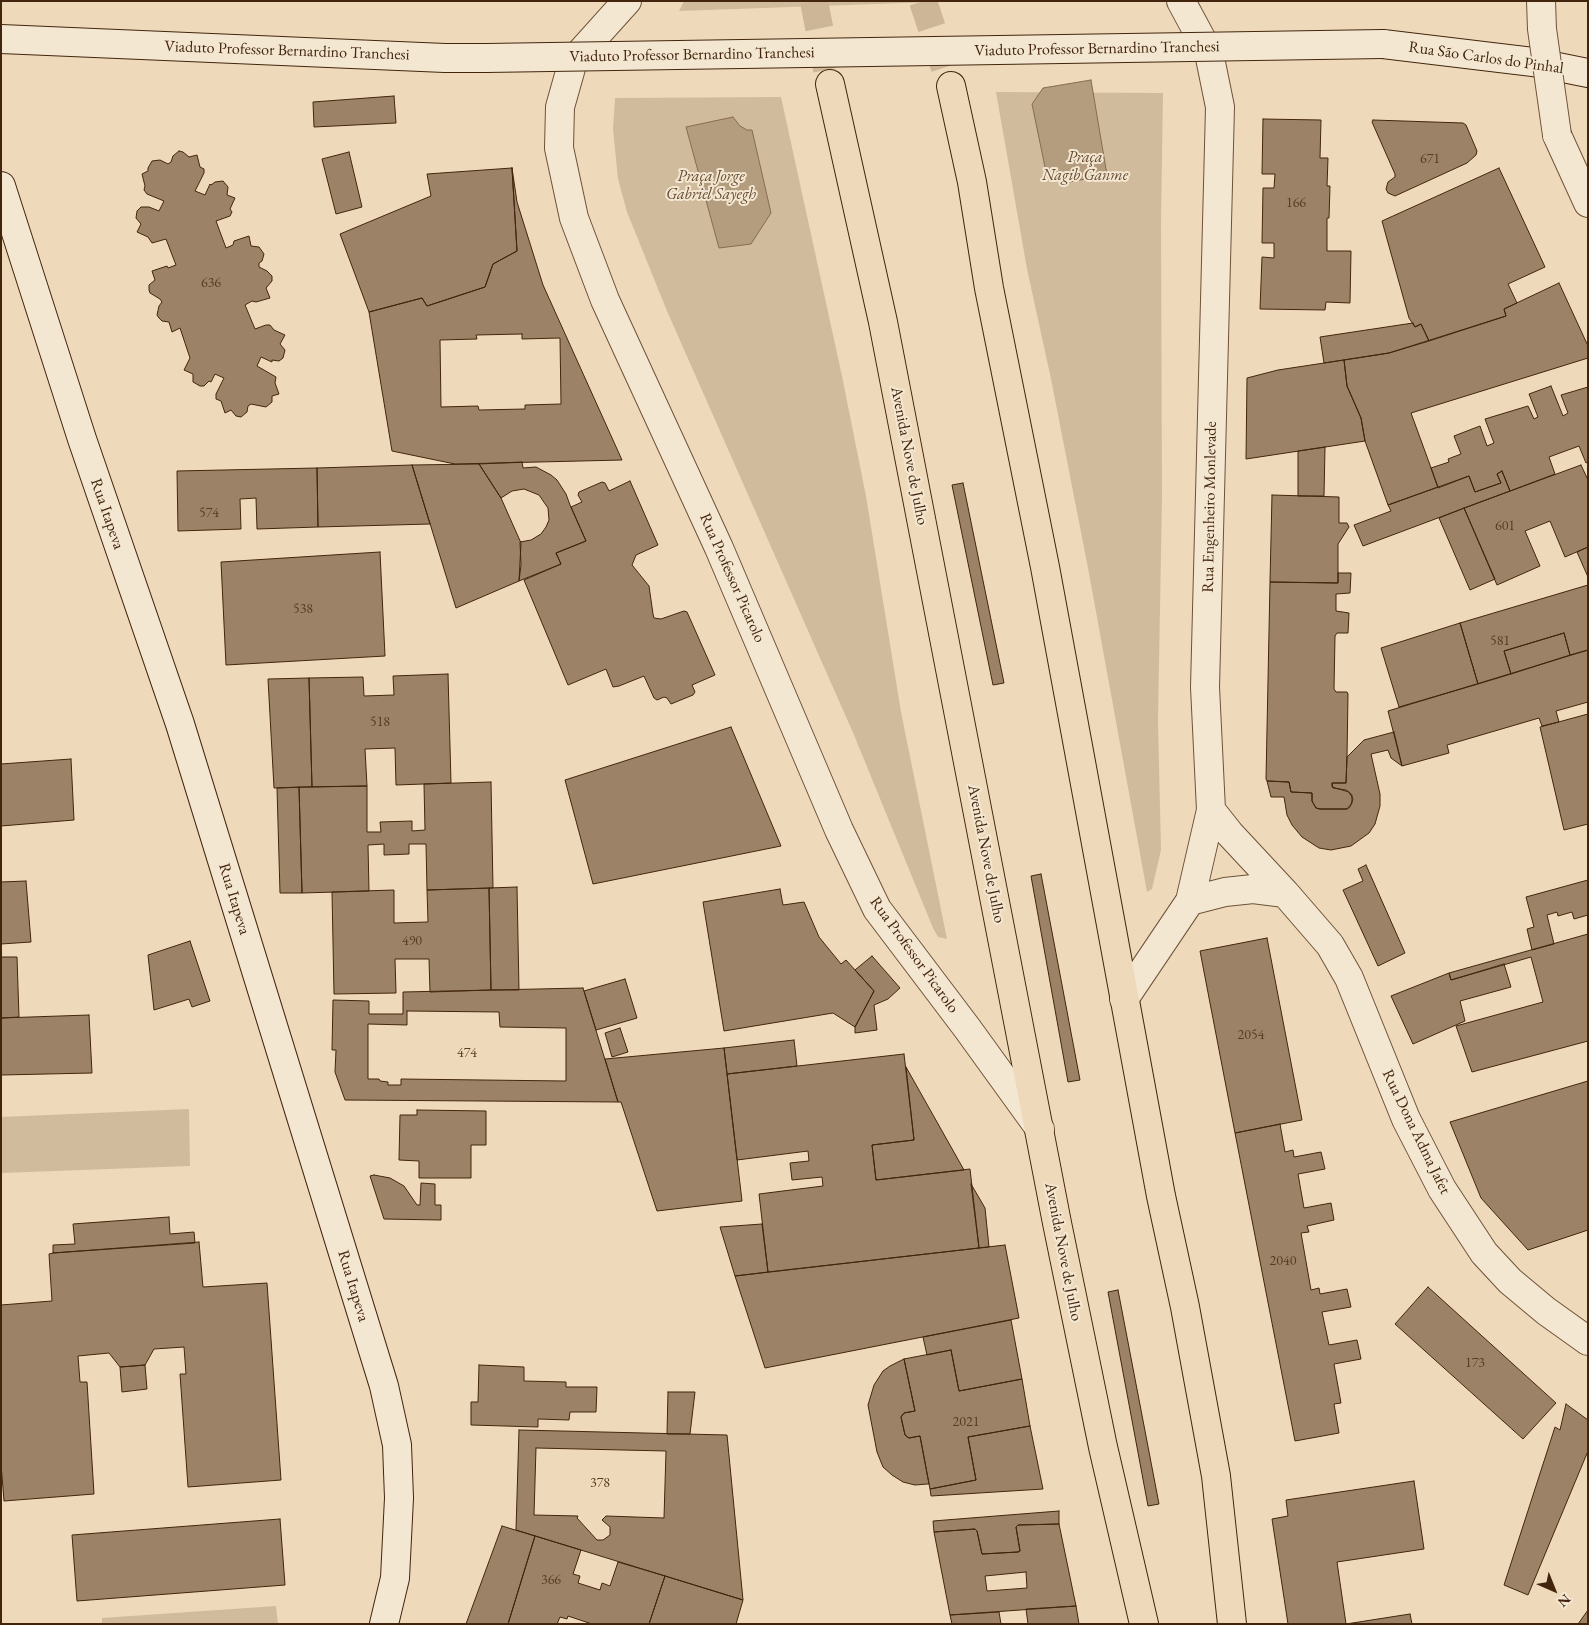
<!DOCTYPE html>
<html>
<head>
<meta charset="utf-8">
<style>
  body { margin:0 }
  #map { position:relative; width:1589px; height:1625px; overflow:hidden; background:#eedaba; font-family:"EB Garamond",serif }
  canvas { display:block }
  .frame { position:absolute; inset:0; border:2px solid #43250d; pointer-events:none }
  .north { position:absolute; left:1529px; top:1565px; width:50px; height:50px; -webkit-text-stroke:4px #f4e7d2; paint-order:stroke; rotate:136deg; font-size:14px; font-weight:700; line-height:20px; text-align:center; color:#43250d }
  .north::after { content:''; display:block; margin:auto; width:18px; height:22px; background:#43250d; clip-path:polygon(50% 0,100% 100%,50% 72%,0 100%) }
</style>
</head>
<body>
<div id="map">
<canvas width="1589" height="1625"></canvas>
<div class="frame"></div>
<div class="north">N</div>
</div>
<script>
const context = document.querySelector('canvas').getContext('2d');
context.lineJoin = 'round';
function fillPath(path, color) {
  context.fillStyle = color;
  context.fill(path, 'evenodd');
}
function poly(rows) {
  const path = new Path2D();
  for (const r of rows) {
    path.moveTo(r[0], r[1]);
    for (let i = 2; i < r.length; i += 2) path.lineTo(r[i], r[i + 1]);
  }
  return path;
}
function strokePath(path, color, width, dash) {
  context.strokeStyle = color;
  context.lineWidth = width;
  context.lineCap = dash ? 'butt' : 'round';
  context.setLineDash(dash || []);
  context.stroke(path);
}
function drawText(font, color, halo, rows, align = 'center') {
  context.font = font + ' "EB Garamond",serif';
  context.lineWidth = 4;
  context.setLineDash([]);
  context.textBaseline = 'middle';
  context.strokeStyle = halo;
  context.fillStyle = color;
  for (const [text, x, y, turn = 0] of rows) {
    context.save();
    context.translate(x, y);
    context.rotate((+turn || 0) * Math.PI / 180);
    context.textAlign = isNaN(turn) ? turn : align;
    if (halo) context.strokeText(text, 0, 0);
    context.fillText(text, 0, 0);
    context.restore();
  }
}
fillPath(poly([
  [684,1,961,1,679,11],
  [996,92,1163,93,1161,222,1162,497,1158,721,1161,850,1152,889,1147,892,1088,568,1051,379,1027,269],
  [781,97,842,376,866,496,901,712,947,939,938,937,933,928,854,735,667,311,627,212,618,179,613,129,615,98],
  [189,1109,190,1166,1,1173,1,1117],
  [276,1606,278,1624,102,1624,102,1618]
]), '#d1bb9d');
const water = poly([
  [1091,80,1107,175,1064,183,1045,167,1032,104,1043,88,1091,80],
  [733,117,740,126,747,130,752,130,771,213,751,244,719,248,686,127,733,117]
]);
fillPath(water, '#b49c7f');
strokePath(water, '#876c51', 1);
const building = poly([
  [394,96,396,123,314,127,313,102,394,96],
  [1263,119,1321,120,1320,158,1328,158,1327,186,1330,186,1329,218,1327,218,1327,251,1351,251,1350,303,1326,302,1325,310,1260,309,1262,257,1274,258,1274,243,1262,243,1263,188,1274,188,1275,174,1262,174,1263,119],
  [1373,120,1463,123,1466,125,1477,151,1476,155,1467,163,1395,196,1388,193,1386,189,1388,182,1395,177,1395,174,1372,122,1373,120],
  [179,151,183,152,189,157,197,155,200,167,204,169,204,173,195,191,205,195,210,184,211,185,215,182,223,181,228,187,227,195,235,198,230,209,232,212,230,216,216,221,226,248,233,245,234,241,249,236,251,246,259,247,264,254,262,261,259,263,259,267,267,271,272,276,272,281,266,288,270,298,256,302,252,301,245,305,255,329,266,325,270,325,274,330,285,335,280,344,285,350,283,358,279,361,272,360,272,362,261,357,257,366,276,377,275,383,279,394,272,396,272,402,266,407,251,404,248,406,247,412,241,417,236,416,231,410,225,413,221,401,216,399,216,394,224,378,215,374,211,382,209,381,204,386,200,386,193,382,193,374,184,370,190,358,180,328,172,332,169,322,162,321,159,318,157,315,159,306,162,302,160,299,150,293,149,290,149,285,155,280,152,271,167,266,168,268,176,265,166,239,152,243,148,237,137,232,141,224,136,218,137,211,141,207,149,207,159,211,164,201,147,194,144,190,145,186,142,174,148,171,148,168,152,161,160,160,168,164,171,162,173,156,179,151],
  [349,152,362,207,336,214,322,159,349,152],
  [512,168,517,251,493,264,485,287,427,306,422,298,369,312,340,234,431,196,427,174,512,168],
  [512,168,517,202,543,285,622,460,455,464,392,451,369,312,422,298,427,306,485,287,493,264,517,251,512,168],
  [1499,168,1545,267,1508,284,1517,303,1504,309,1506,316,1429,341,1421,324,1415,327,1409,318,1382,221,1499,168],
  [1559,283,1588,346,1588,358,1411,413,1438,487,1388,505,1365,441,1361,418,1347,386,1344,360,1389,353,1506,316,1504,309,1559,283],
  [1413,323,1415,327,1421,324,1429,341,1389,353,1324,363,1320,337,1413,323],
  [522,334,522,339,560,338,561,404,525,405,525,409,479,410,478,406,441,407,440,340,477,339,476,335,522,334],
  [1344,360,1347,386,1361,418,1365,441,1246,459,1247,378,1278,370,1344,360],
  [1551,386,1563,416,1568,413,1561,395,1588,387,1588,462,1586,463,1579,446,1549,457,1555,474,1510,491,1502,471,1497,474,1501,483,1475,492,1469,476,1438,488,1431,468,1449,462,1448,459,1461,454,1454,436,1480,426,1487,446,1494,443,1485,419,1528,406,1534,419,1538,417,1529,394,1551,386],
  [1325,447,1324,496,1298,496,1298,451,1325,447],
  [522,462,523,468,536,467,551,475,557,480,566,494,570,505,586,541,556,553,561,564,519,581,521,565,520,542,531,540,541,534,546,527,549,520,548,508,539,495,524,489,512,491,501,498,479,464,522,462],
  [479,464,501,498,521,543,519,581,456,608,412,465,479,464],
  [412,465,430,524,318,527,317,468,412,465],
  [1581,465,1588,480,1588,547,1565,557,1550,521,1525,531,1540,566,1497,585,1464,508,1581,465],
  [317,468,318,527,257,529,256,498,240,499,241,529,178,531,177,471,317,468],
  [1502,471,1510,491,1363,546,1354,525,1391,511,1388,505,1469,476,1475,492,1501,483,1497,474,1502,471],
  [630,481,658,545,636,555,632,565,649,586,653,614,654,618,661,619,684,611,687,612,715,675,692,685,695,692,693,695,671,704,667,698,664,697,657,700,654,698,644,676,619,686,613,687,606,669,568,685,524,580,561,564,556,553,586,541,571,507,582,502,578,495,579,492,602,482,605,483,609,491,630,481],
  [963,483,1004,683,993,685,952,485,963,483],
  [1272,495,1339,497,1339,523,1347,523,1349,527,1338,544,1338,583,1270,582,1272,495],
  [1464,508,1495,579,1470,590,1439,518,1464,508],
  [1588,547,1588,577,1577,552,1588,547],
  [380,552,385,656,226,665,221,562,380,552],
  [1338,573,1351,573,1350,593,1336,594,1336,611,1349,613,1348,633,1337,633,1335,636,1334,689,1336,692,1347,692,1348,694,1347,757,1346,783,1332,783,1332,787,1349,792,1353,799,1350,807,1347,809,1320,809,1316,808,1312,801,1312,793,1291,792,1289,782,1267,781,1266,779,1270,582,1338,583,1338,573],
  [1588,585,1588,650,1570,655,1564,633,1504,651,1511,674,1478,684,1460,623,1588,585],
  [1460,623,1478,684,1399,707,1381,648,1460,623],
  [1564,633,1570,655,1511,674,1504,651,1564,633],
  [1588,650,1588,702,1556,711,1559,722,1542,726,1539,718,1447,745,1449,753,1402,766,1388,711,1588,650],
  [448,674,451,783,396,785,395,748,365,749,367,786,312,787,309,678,363,677,364,696,394,695,393,676,448,674],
  [309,678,312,787,274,788,268,679,309,678],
  [1588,714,1588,824,1564,830,1540,727,1588,714],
  [731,727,781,846,593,884,565,780,731,727],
  [1394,732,1402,766,1391,758,1388,750,1371,754,1380,794,1380,806,1375,824,1369,833,1351,846,1331,850,1319,848,1302,837,1292,825,1287,815,1284,797,1271,797,1267,781,1289,782,1291,792,1312,793,1312,801,1316,808,1320,809,1347,809,1352,803,1352,795,1346,790,1333,788,1332,783,1346,783,1347,757,1364,740,1394,732],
  [71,759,74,820,1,826,1,764,71,759],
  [491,782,493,888,427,890,426,844,409,844,409,854,384,855,384,844,368,845,369,891,302,893,299,787,367,786,367,832,381,832,380,822,412,821,412,831,425,830,424,784,491,782],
  [299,787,302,893,280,893,277,788,299,787],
  [1366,865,1405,953,1378,966,1343,890,1363,881,1358,869,1366,865],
  [1041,874,1080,1080,1068,1082,1031,876,1041,874],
  [1588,880,1588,915,1574,919,1572,912,1558,916,1557,912,1547,915,1554,944,1532,950,1527,929,1534,927,1526,897,1588,880],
  [26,881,31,942,1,944,1,882,26,881],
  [517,887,519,990,491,990,489,888,517,887],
  [489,888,491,990,430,992,429,959,395,959,396,993,334,994,332,892,394,890,394,923,428,922,427,890,489,888],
  [780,889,783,905,804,902,819,937,841,964,846,960,874,991,855,1027,833,1013,724,1031,703,902,780,889],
  [1588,934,1588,1041,1472,1072,1456,1026,1543,1002,1531,957,1451,980,1449,973,1588,934],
  [1267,938,1302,1120,1235,1133,1200,951,1267,938],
  [190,941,210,1001,192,1007,189,999,154,1010,148,955,190,941],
  [872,956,900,988,888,999,874,1005,877,1030,855,1033,855,1027,874,991,855,970,872,956],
  [1,957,17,957,19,1017,1,1018,1,957],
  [1504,964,1511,987,1460,1001,1465,1021,1413,1044,1391,996,1449,973,1451,980,1504,964],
  [625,979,637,1018,596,1030,584,991,625,979],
  [583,988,618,1102,345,1100,335,1072,336,1050,332,1050,333,1000,369,1001,369,1014,403,1014,403,992,583,988],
  [407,1011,499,1012,500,1027,566,1028,566,1081,401,1079,401,1085,388,1085,388,1082,380,1081,379,1079,368,1079,368,1024,407,1025,407,1011],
  [89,1015,92,1073,1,1075,1,1018,89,1015],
  [620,1028,628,1052,612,1057,605,1033,620,1028],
  [794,1040,797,1066,727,1074,724,1048,794,1040],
  [724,1048,742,1201,657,1211,621,1102,618,1102,605,1059,724,1048],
  [904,1054,914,1140,872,1145,876,1180,970,1169,979,1248,768,1272,759,1194,823,1186,822,1177,792,1180,790,1163,809,1161,808,1151,737,1160,727,1074,904,1054],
  [906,1067,964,1170,876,1180,872,1145,914,1140,906,1067],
  [1588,1081,1588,1230,1528,1250,1481,1198,1450,1122,1588,1081],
  [417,1110,486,1111,486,1145,471,1145,471,1178,419,1178,419,1161,399,1160,400,1115,417,1115,417,1110],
  [1280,1124,1285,1152,1293,1150,1294,1157,1321,1152,1325,1169,1298,1174,1304,1208,1331,1203,1334,1220,1307,1226,1309,1232,1301,1233,1311,1290,1319,1288,1320,1294,1347,1289,1351,1307,1322,1312,1329,1345,1357,1340,1361,1359,1334,1364,1341,1403,1334,1404,1339,1433,1295,1441,1235,1133,1280,1124],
  [374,1175,390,1178,404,1186,417,1205,420,1205,421,1183,435,1184,435,1205,441,1205,441,1220,384,1219,370,1176,374,1175],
  [971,1184,985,1208,989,1247,979,1248,971,1184],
  [169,1217,170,1234,194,1232,195,1243,53,1253,53,1245,75,1244,73,1224,169,1217],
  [762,1224,768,1272,735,1276,720,1227,762,1224],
  [199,1242,203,1287,267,1283,281,1480,188,1487,180,1374,186,1374,184,1347,154,1349,145,1365,134,1366,120,1367,109,1353,78,1356,80,1382,87,1382,94,1494,4,1501,1,1464,1,1305,52,1301,49,1254,53,1253,199,1242],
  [1005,1245,1019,1318,765,1368,735,1276,1005,1245],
  [1428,1287,1556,1403,1523,1439,1395,1324,1428,1287],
  [1118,1290,1159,1504,1148,1506,1108,1292,1118,1290],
  [1011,1320,1022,1379,959,1391,951,1350,927,1355,923,1337,1011,1320],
  [951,1350,959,1391,1022,1379,1030,1426,968,1437,976,1480,930,1489,920,1436,909,1438,905,1435,901,1417,904,1413,915,1411,904,1359,951,1350],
  [904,1359,915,1411,904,1413,901,1417,905,1435,909,1438,920,1436,929,1484,927,1484,915,1485,903,1482,892,1475,883,1467,877,1452,868,1405,874,1385,883,1371,890,1366,904,1359],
  [145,1365,147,1389,122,1392,120,1367,145,1365],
  [479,1365,524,1367,524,1381,566,1382,566,1387,597,1387,596,1412,570,1412,569,1420,538,1419,538,1427,471,1425,471,1402,478,1402,479,1365],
  [668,1392,695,1392,690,1434,667,1434,668,1392],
  [1566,1404,1588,1420,1588,1451,1528,1595,1504,1585,1555,1427,1560,1430,1566,1404],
  [1030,1426,1043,1489,931,1496,930,1489,976,1480,968,1437,1030,1426],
  [519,1430,727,1435,743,1600,516,1530,519,1430],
  [536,1448,666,1451,664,1518,606,1516,602,1520,610,1527,610,1535,603,1540,597,1540,577,1518,578,1516,534,1515,536,1448],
  [1414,1481,1424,1549,1337,1562,1346,1624,1288,1624,1272,1519,1288,1516,1286,1500,1414,1481],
  [1059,1511,1059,1524,1018,1525,1016,1527,1020,1551,1018,1552,982,1554,977,1531,975,1529,934,1532,933,1521,1059,1511],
  [280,1519,285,1585,77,1601,72,1535,280,1519],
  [1059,1524,1076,1606,950,1615,934,1532,975,1529,977,1531,982,1554,1018,1552,1020,1551,1016,1527,1018,1525,1059,1524],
  [1026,1572,1027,1588,987,1591,985,1576,1026,1572],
  [502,1526,535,1536,508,1624,466,1624,502,1526],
  [535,1536,581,1550,573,1574,580,1576,578,1583,600,1590,602,1583,610,1586,618,1562,665,1576,649,1624,592,1624,568,1616,567,1619,560,1617,557,1624,508,1624,535,1536],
  [665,1576,743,1600,736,1624,649,1624,665,1576],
  [1076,1606,1079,1624,1028,1624,1026,1609,1076,1606],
  [1588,1610,1588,1624,1578,1624,1588,1610],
  [999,1612,1001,1624,952,1624,950,1615,999,1612],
  [1410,1614,1412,1624,1346,1624,1410,1614]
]);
fillPath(building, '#9c8367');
strokePath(building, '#43250d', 1);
strokePath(poly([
  [814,1,830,84],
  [923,1,951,86]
]), '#ccb697', 28, [28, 14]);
const street = poly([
  [627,1,573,61,560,107,559,148,574,218,605,300,719,548,839,830,877,909,967,1028,1040,1129],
  [1557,135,1588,203],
  [1211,810,1230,834,1285,893,1330,945,1349,978,1406,1119,1442,1189,1484,1253,1510,1281,1546,1311,1588,1341],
  [1190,901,1225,892,1253,889,1285,893],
  [1124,999,1190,901,1211,810,1205,687,1220,107,1209,53,1181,1]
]);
const secondary = poly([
  [1,39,445,58,486,58],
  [1383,44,1533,62,1588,73],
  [1,186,82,439,180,724,384,1386,397,1445,399,1498,395,1578,384,1624]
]);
const primary = poly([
  [830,84,883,322,1057,1223,1103,1447,1144,1624],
  [951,86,972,182,989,288,1045,567,1161,1196,1185,1307,1216,1476,1232,1624]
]);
strokePath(street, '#6e5238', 30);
strokePath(secondary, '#43250d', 30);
strokePath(primary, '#43250d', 30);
strokePath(street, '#f4e7d2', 28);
strokePath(secondary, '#f4e7d2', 28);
strokePath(primary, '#eedaba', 28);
const streetBridge = poly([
  [1541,1,1542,29,1557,135]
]);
const secondaryBridge = poly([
  [486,58,1383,44]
]);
strokePath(streetBridge, '#6e5238', 30, []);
strokePath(secondaryBridge, '#43250d', 30, []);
strokePath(streetBridge, '#f4e7d2', 28);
strokePath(secondaryBridge, '#f4e7d2', 28);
drawText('14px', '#593c24', null, [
  ["671",1430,159],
  ["166",1296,203],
  ["636",211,283],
  ["574",209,513],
  ["601",1505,526],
  ["538",303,609],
  ["581",1500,641],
  ["518",380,722],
  ["490",412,941],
  ["2054",1251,1035],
  ["474",467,1053],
  ["2040",1283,1261],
  ["173",1475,1363],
  ["2021",966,1422],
  ["378",600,1483],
  ["366",551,1580]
]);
drawText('16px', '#43250d', '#f4e7d2', [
  ["Viaduto Professor Bernardino Tranchesi",1097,49,-1],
  ["Viaduto Professor Bernardino Tranchesi",287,51,2],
  ["Viaduto Professor Bernardino Tranchesi",692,55,-1],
  ["Rua São Carlos do Pinhal",1486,58,8],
  ["Avenida Nove de Julho",909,456,79],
  ["Rua Engenheiro Monlevade",1210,507,-89],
  ["Rua Itapeva",107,514,71],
  ["Rua Professor Picarolo",732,578,66],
  ["Avenida Nove de Julho",986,854,79],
  ["Rua Itapeva",234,899,73],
  ["Rua Professor Picarolo",914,955,54],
  ["Rua Dona Adma Jafet",1416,1132,64],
  ["Avenida Nove de Julho",1063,1252,79],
  ["Rua Itapeva",353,1286,73]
]);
drawText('italic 16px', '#664a31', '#f4e7d2', [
  ["Praça",1085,158],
  ["Nagib Ganme",1085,176],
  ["Praça Jorge",711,177],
  ["Gabriel Sayegh",711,195]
]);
</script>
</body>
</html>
